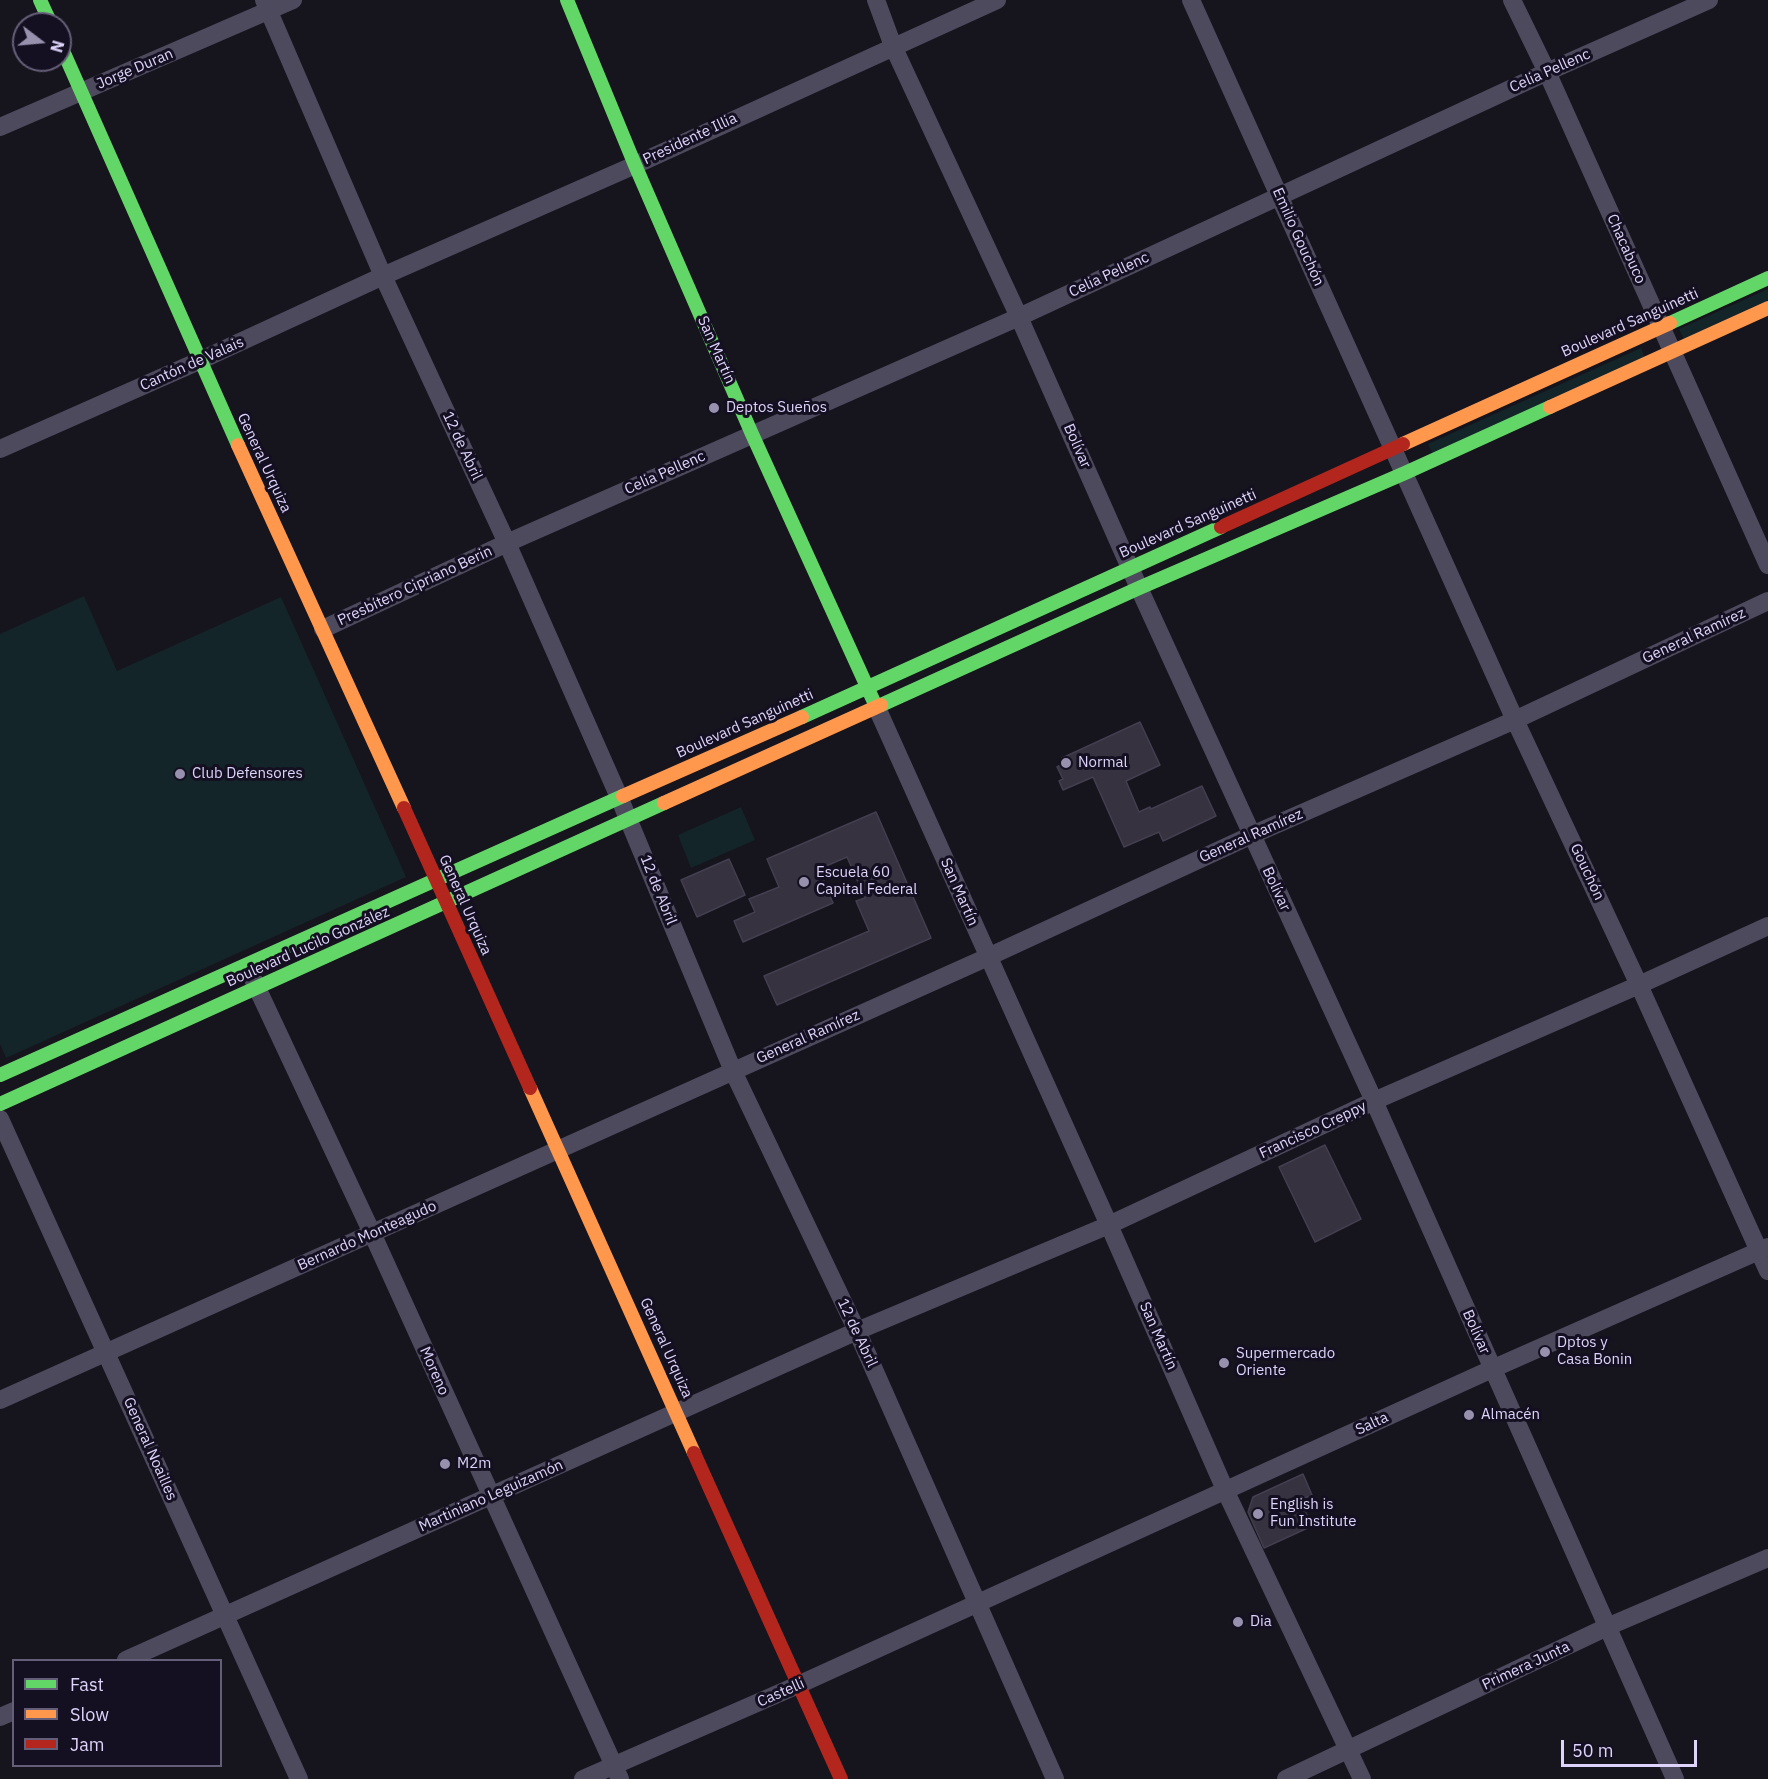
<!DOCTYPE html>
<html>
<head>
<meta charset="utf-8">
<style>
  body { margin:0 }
  #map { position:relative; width:1768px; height:1779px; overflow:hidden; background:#16141d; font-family:"IBM Plex Sans",sans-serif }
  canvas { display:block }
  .legend { position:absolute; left:12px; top:1659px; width:210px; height:108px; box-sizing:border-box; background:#151021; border:2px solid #655e78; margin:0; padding:8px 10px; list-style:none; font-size:18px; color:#ded4fb }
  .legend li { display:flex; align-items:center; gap:12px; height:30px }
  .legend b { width:30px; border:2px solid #655e78 }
  .north { position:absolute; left:12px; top:12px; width:60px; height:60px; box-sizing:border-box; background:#151021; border:2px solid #655e78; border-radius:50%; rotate:106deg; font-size:16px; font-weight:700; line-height:24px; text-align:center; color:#ded4fb }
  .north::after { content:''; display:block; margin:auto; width:21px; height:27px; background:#9891ad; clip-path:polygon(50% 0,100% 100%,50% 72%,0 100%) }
  .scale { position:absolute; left:1561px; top:1740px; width:136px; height:27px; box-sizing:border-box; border:3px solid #ded4fb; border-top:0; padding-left:8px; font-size:18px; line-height:21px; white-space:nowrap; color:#ded4fb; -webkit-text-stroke:4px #151021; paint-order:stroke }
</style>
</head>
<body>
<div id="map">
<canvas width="1768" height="1779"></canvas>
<ul class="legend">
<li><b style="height:8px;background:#63d668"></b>Fast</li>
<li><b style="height:8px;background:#ff974d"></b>Slow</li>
<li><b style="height:8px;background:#b3261e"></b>Jam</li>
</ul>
<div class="north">N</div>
<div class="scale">50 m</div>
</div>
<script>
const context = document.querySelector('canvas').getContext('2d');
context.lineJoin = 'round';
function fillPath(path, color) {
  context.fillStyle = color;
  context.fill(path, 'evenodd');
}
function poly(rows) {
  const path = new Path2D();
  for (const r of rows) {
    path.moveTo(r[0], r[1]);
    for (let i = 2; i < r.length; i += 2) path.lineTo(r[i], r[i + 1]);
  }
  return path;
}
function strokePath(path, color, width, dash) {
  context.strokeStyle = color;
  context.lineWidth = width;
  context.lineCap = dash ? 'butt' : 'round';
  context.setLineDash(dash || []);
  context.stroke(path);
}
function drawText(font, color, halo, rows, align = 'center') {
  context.font = font + ' "IBM Plex Sans",sans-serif';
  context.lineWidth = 6;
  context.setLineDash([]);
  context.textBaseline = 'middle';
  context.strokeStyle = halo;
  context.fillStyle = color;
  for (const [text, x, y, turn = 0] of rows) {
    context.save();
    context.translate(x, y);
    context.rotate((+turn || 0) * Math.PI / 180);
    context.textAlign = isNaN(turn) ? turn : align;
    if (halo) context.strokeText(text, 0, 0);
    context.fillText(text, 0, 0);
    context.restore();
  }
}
fillPath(poly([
  [1768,289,1768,300,1684,339,1679,329],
  [1641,348,1645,358,1433,454,1428,444],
  [84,596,117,671,281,597,406,877,6,1058,0,1044,0,634],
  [741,807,755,840,691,868,678,835]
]), '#132528');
const building = poly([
  [1140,722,1160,765,1126,781,1139,812,1150,807,1151,809,1202,786,1216,816,1163,841,1159,832,1124,847,1093,777,1063,790,1059,781,1063,779,1057,767,1064,763,1062,758,1140,722],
  [876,812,931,938,777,1005,764,976,869,931,856,901,865,898,847,857,819,869,833,903,743,942,734,921,755,912,749,899,779,887,767,859,876,812],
  [729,859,745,895,697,917,681,880,729,859],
  [1325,1145,1361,1219,1315,1242,1279,1167,1325,1145],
  [1303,1474,1312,1495,1300,1500,1312,1526,1264,1548,1248,1512,1253,1497,1303,1474]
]);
fillPath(building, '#36323f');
strokePath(building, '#443f50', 1.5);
strokePath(poly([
  [264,0,383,276,507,543,619,797,733,1071,857,1331,1055,1779],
  [876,0,893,46,1019,317,1139,588,1374,1101,1675,1779],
  [1191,0,1515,720,1639,985,1768,1271],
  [1512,0,1547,72,1768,565],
  [0,127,293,0],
  [0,449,199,361,383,276,635,165,997,0],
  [323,629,507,543,1019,317,1547,72,1709,0],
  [877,708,1109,1225,1226,1492,1362,1779],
  [252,977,372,1233,620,1779],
  [0,1119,299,1779],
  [0,1400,988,957,1252,835,1515,720,1768,601],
  [126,1660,857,1331,1109,1225,1374,1101,1639,985,1768,926],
  [0,1717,14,1711],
  [583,1779,798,1685,1492,1369,1768,1247],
  [1286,1779,1607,1627,1768,1558]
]), '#4d4a5d', 18);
strokePath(poly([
  [40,0,51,24],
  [567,0,635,165,752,434,874,702],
  [60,44,238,445],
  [1670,323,1768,278],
  [881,705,1139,588,1405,473,1550,407],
  [802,717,1221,527],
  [0,1075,623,796],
  [0,1104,664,803]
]), '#63d668', 14);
strokePath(poly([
  [1550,407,1768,308],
  [1403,444,1670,323],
  [238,445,404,808],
  [623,796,802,717],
  [664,803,881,705],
  [530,1088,694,1453]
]), '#ff974d', 14);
strokePath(poly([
  [1221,527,1403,444],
  [404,808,530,1088],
  [694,1453,841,1779]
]), '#b3261e', 14);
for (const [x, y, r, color] of [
  [714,408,6,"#9891ad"],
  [1066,763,6,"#9891ad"],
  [180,774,6,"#9891ad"],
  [804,882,6,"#9891ad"],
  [1545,1352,6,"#9891ad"],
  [1224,1363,6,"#9891ad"],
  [1469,1415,6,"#9891ad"],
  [445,1464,6,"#9891ad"],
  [1258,1514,6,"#9891ad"],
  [1238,1622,6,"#9891ad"]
]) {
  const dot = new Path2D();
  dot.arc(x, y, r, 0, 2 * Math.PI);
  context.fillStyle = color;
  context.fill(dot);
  strokePath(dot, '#151021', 2);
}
drawText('15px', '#ded4fb', '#151021', [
  ["Jorge Duran",135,69,-23],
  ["Celia Pellenc",1550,71,-24],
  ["Presidente Illia",690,139,-25],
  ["Emilio Gouchón",1298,237,66],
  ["Chacabuco",1626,249,66],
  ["Celia Pellenc",1109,275,-25],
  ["Boulevard Sanguinetti",1630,323,-24],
  ["San Martín",716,350,66],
  ["Cantón de Valais",192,364,-24],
  ["12 de Abril",462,446,65],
  ["Bolívar",1077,446,66],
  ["General Urquiza",264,463,65],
  ["Celia Pellenc",665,473,-24],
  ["Boulevard Sanguinetti",1188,524,-24],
  ["Presbítero Cipriano Berin",415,586,-25],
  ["General Ramírez",1694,636,-25],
  ["Boulevard Sanguinetti",745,724,-24],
  ["General Ramírez",1251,836,-24],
  ["Gouchón",1587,872,65],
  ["Bolívar",1276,889,65],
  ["12 de Abril",658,890,68],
  ["San Martín",959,892,66],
  ["General Urquiza",465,905,66],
  ["Boulevard Lucilo González",308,947,-24],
  ["General Ramírez",808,1037,-24],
  ["Francisco Creppy",1313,1130,-25],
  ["Bernardo Monteagudo",367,1236,-24],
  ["Bolívar",1476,1332,66],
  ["12 de Abril",857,1333,65],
  ["San Martín",1158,1336,66],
  ["General Urquiza",666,1348,66],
  ["Moreno",434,1371,66],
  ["Salta",1372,1424,-25],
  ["General Noailles",150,1449,66],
  ["Martiniano Leguizamón",491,1496,-24],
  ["Primera Junta",1526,1666,-25],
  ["Castelli",781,1693,-24]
]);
drawText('15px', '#ded4fb', '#151021', [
  ["Deptos Sueños",726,408],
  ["Normal",1078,763],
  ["Club Defensores",192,774],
  ["Escuela 60",816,873],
  ["Capital Federal",816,890],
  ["Dptos y",1557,1343],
  ["Casa Bonin",1557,1360],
  ["Supermercado",1236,1354],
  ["Oriente",1236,1371],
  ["Almacén",1481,1415],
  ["M2m",457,1464],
  ["English is",1270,1505],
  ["Fun Institute",1270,1522],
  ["Dia",1250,1622]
], 'left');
</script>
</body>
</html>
